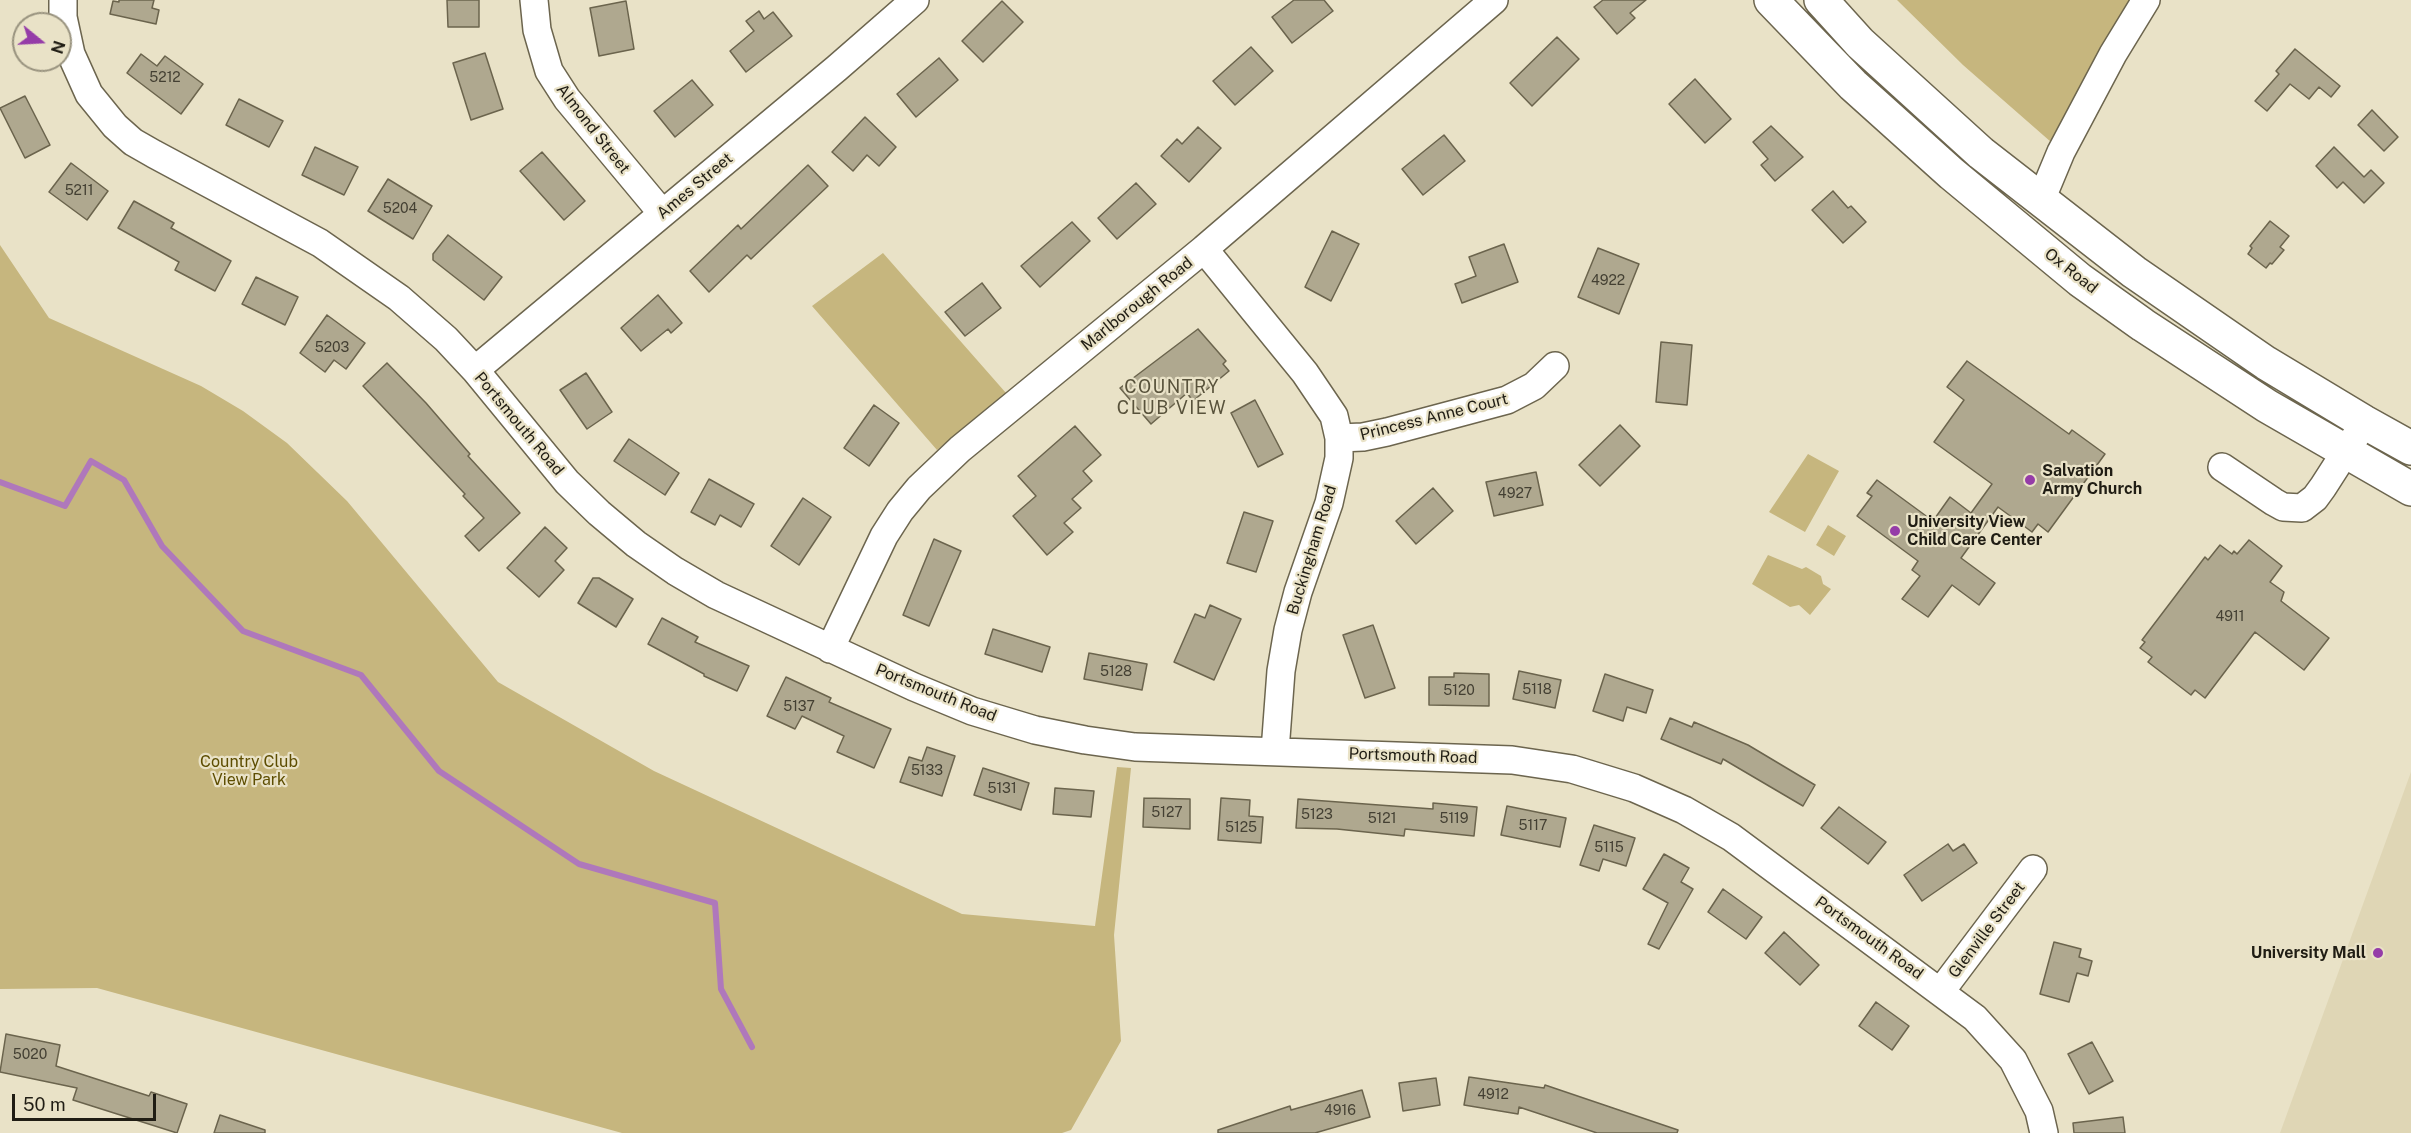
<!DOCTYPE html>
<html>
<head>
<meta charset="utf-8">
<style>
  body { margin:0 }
  #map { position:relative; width:2411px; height:1133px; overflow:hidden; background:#e9e2c7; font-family:"Public Sans",sans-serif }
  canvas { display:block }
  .north { position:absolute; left:12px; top:12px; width:60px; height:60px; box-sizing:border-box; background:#e9e2c7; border:2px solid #99937f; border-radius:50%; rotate:108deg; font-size:16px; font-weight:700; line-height:24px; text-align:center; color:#201d14 }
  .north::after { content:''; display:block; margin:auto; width:21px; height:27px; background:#953ca8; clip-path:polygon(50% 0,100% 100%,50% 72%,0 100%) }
  .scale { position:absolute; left:12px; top:1094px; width:144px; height:27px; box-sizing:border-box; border:3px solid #201d14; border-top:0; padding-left:8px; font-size:18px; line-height:21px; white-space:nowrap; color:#201d14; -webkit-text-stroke:4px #e9e2c7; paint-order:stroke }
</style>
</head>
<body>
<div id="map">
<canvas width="2411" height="1133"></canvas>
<div class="north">N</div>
<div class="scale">50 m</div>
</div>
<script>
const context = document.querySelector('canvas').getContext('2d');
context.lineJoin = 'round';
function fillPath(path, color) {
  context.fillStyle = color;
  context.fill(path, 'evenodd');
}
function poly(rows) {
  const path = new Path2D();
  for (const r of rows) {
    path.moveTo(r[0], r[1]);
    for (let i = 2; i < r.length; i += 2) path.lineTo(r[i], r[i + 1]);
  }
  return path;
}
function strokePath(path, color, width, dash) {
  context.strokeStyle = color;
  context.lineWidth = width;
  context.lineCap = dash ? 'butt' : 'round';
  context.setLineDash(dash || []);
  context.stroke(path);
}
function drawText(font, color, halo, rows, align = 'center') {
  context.font = font + ' "Public Sans",sans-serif';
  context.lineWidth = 4.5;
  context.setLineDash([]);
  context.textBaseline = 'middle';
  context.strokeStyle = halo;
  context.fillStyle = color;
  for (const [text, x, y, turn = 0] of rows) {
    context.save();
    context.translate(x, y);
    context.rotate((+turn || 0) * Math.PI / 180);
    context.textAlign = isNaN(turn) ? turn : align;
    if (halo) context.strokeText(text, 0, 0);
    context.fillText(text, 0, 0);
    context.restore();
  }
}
fillPath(poly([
  [2411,772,2411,1133,2280,1133]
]), '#dfd6b5');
fillPath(poly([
  [1897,0,2151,0,2051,142,1963,65],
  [0,245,49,318,201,386,243,411,287,443,347,501,498,682,654,771,962,914,1095,926,1117,767,1131,768,1114,935,1121,1041,1071,1130,1062,1133,622,1133,97,988,0,989],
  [883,253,1006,393,937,450,812,306],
  [1808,454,1839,471,1805,532,1769,512],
  [1828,525,1846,536,1834,556,1816,545],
  [1768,555,1802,569,1806,567,1821,576,1823,584,1831,589,1810,615,1799,605,1790,607,1752,584]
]), '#c6b67e');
strokePath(poly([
  [0,482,65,506,91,461,124,480,162,546,243,631,361,675,439,771,579,864,715,903,721,989,752,1047]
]), '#af78bb', 6);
const building = poly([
  [119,0,154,0,152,8,159,10,156,24,110,14,113,1,119,2,119,0],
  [447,0,479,0,479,27,448,27,447,0],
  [1294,0,1324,0,1333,11,1292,43,1272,17,1294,0],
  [1603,0,1646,0,1630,13,1635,18,1617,34,1594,7,1603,0],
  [626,1,634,49,599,56,590,8,626,1],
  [1002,1,1023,22,983,62,962,41,1002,1],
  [759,11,764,19,773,12,792,36,746,72,730,51,754,31,746,21,759,11],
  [1557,37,1579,59,1532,106,1510,83,1557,37],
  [1251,47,1273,71,1235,105,1213,81,1251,47],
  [2295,49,2340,86,2331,97,2319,87,2309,99,2290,84,2267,111,2255,101,2279,74,2276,71,2295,49],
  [485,53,503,109,471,120,453,63,485,53],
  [141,54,157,66,165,56,203,84,181,114,127,73,141,54],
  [939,58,958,80,916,117,897,94,939,58],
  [1695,79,1731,119,1705,143,1669,104,1695,79],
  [692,80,713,105,675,137,654,111,692,80],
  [25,96,50,145,25,158,0,108,25,96],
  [239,99,283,121,269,147,226,125,239,99],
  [2372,110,2398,137,2384,151,2358,125,2372,110],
  [865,117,896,147,879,166,867,155,853,171,832,152,865,117],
  [1771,126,1803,157,1775,181,1761,165,1768,159,1753,142,1771,126],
  [1198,127,1221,148,1189,182,1161,156,1177,139,1182,144,1198,127],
  [1444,135,1465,161,1423,195,1402,169,1444,135],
  [315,147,358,167,344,195,302,175,315,147],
  [2334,147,2364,177,2371,170,2384,183,2364,203,2343,182,2337,188,2316,166,2334,147],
  [542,152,585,201,564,220,520,171,542,152],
  [71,163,108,191,87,220,49,192,71,163],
  [808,165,828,186,751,259,747,255,709,292,690,271,738,225,741,229,808,165],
  [388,179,432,206,413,239,368,211,388,179],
  [1136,183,1156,204,1117,239,1098,218,1136,183],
  [1833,191,1848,208,1851,206,1866,222,1843,243,1812,210,1833,191],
  [134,201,174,223,171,228,231,261,215,291,175,270,179,262,118,228,134,201],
  [2270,221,2289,236,2280,247,2284,250,2272,264,2270,263,2266,268,2248,254,2252,248,2250,246,2270,221],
  [1072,222,1090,241,1040,287,1021,266,1072,222],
  [1332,231,1359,244,1331,301,1305,287,1332,231],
  [448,235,502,277,484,300,433,260,433,254,448,235],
  [1504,244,1518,282,1462,303,1455,284,1476,276,1469,257,1504,244],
  [1598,248,1639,264,1619,314,1578,297,1598,248],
  [256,277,298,297,285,325,242,304,256,277],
  [982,283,1001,308,965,336,945,312,982,283],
  [658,295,682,323,671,333,668,329,641,351,621,328,658,295],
  [327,315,365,343,346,369,334,360,325,372,300,353,327,315],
  [1198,329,1226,361,1223,364,1229,371,1193,401,1187,393,1151,424,1120,388,1198,329],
  [1661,342,1692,345,1687,405,1656,402,1661,342],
  [1967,361,2069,434,2072,430,2105,454,2048,532,2038,524,2032,532,1998,507,1961,558,1995,583,1979,605,1952,585,1928,617,1902,599,1920,576,1912,570,1918,561,1857,516,1872,496,1867,493,1877,480,1933,521,1950,497,1971,513,1992,484,1934,442,1964,400,1947,387,1967,361],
  [387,363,426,403,470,454,468,456,520,513,479,551,465,536,484,518,463,496,465,494,363,386,387,363],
  [586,373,612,412,587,429,560,390,586,373],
  [1255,400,1283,454,1258,467,1231,413,1255,400],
  [874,405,899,423,869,466,844,448,874,405],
  [1620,425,1640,446,1600,486,1579,465,1620,425],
  [1075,426,1101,455,1083,471,1092,481,1072,499,1081,508,1064,523,1073,532,1047,555,1013,516,1036,496,1018,476,1075,426],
  [629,439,679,473,665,495,614,461,629,439],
  [1536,472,1543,505,1494,516,1486,482,1536,472],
  [709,479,754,504,741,527,720,515,715,525,691,512,709,479],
  [1433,488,1453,511,1416,544,1396,521,1433,488],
  [803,498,831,517,799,565,771,546,803,498],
  [1244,512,1273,521,1256,572,1227,563,1244,512],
  [545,527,567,548,555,561,564,570,539,597,507,568,545,527],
  [934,539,961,551,929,626,903,615,934,539],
  [2249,540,2282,566,2270,582,2284,592,2281,601,2329,638,2304,670,2255,632,2205,698,2195,690,2191,695,2148,662,2152,657,2140,648,2145,642,2142,640,2205,557,2208,560,2220,545,2232,554,2234,551,2237,554,2249,540],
  [593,578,599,578,633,599,616,627,578,603,593,578],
  [1210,605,1241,619,1214,680,1174,662,1195,614,1205,618,1210,605],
  [662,618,698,637,695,642,749,666,737,691,704,676,704,674,648,644,662,618],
  [1373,625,1395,688,1365,698,1343,635,1373,625],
  [993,629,1050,647,1042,672,985,654,993,629],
  [1089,653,1147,664,1142,690,1084,679,1089,653],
  [1519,671,1561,680,1555,708,1513,699,1519,671],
  [1454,673,1489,674,1489,706,1429,705,1429,677,1454,677,1454,673],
  [1605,674,1653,690,1646,713,1627,707,1623,721,1593,711,1605,674],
  [786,677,831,698,829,702,891,729,874,768,837,752,844,736,802,716,795,729,767,716,786,677],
  [1670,718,1692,727,1694,722,1748,745,1815,785,1803,806,1723,759,1721,764,1661,739,1670,718],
  [927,747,955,756,942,796,900,782,909,757,922,761,927,747],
  [983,768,1029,783,1021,810,974,795,983,768],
  [1055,788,1094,791,1091,817,1053,814,1055,788],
  [1144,798,1190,799,1190,829,1143,827,1144,798],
  [1221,798,1250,800,1249,816,1263,817,1261,843,1218,840,1221,798],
  [1298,799,1433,809,1433,803,1477,807,1474,836,1405,829,1404,836,1337,829,1296,828,1298,799],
  [1507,806,1566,818,1560,847,1501,835,1507,806],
  [1839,807,1886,842,1868,864,1821,828,1839,807],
  [1594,825,1635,838,1626,866,1603,859,1599,871,1580,865,1594,825],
  [1948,844,1953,851,1964,844,1977,863,1922,901,1904,875,1948,844],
  [1664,854,1689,868,1681,882,1693,889,1659,949,1648,944,1668,903,1643,889,1664,854],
  [1723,889,1762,917,1746,939,1708,912,1723,889],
  [1784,932,1819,965,1800,985,1765,953,1784,932],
  [2054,942,2081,949,2079,957,2092,961,2088,976,2077,973,2069,1002,2040,994,2054,942],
  [1876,1002,1909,1026,1892,1050,1859,1026,1876,1002],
  [6,1034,60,1045,56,1066,149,1096,151,1092,187,1104,177,1133,73,1100,77,1088,0,1072,6,1034],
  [2092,1042,2113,1081,2089,1094,2068,1054,2092,1042],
  [1469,1077,1544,1088,1545,1085,1678,1130,1677,1133,1597,1133,1519,1107,1518,1114,1464,1105,1469,1077],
  [1436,1078,1440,1105,1403,1111,1399,1083,1436,1078],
  [1362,1090,1370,1117,1315,1133,1218,1133,1218,1130,1290,1106,1291,1110,1362,1090],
  [220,1115,265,1130,265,1133,214,1133,220,1115],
  [2123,1117,2125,1133,2074,1133,2073,1123,2123,1117]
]);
fillPath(building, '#afa88f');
strokePath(building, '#6b644d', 1.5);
const minor = poly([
  [63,0,63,17,71,54,89,94,115,126,133,142,154,154,320,243,399,298,446,339,475,370,567,482,599,513,636,544,675,571,716,595,914,687,972,711,1035,730,1085,740,1135,747,1512,760,1572,769,1634,788,1684,810,1731,837,1975,1018,2013,1060,2039,1111,2044,1133],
  [534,0,537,30,549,71,567,99,662,213],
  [2041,200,2061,152,2113,54,2146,0],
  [1204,249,1305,373,1334,416,1339,438,1339,458,1329,503,1298,592,1288,630,1281,671,1275,751],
  [475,370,837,68,915,0],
  [1339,438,1363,437,1387,432,1507,400,1534,386,1555,366],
  [2222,467,2274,502,2283,507,2302,508,2315,498,2323,487,2357,434],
  [830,649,884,536,900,511,919,488,960,449,1204,249,1494,0],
  [1941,991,2033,869]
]);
const major = poly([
  [1771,0,1853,85,1952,174,2080,280,2143,325,2267,406,2411,489],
  [1821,0,1860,43,1981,153,2134,272,2266,363,2364,422,2411,448]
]);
strokePath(minor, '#6c654e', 30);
strokePath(major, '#6c654e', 36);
strokePath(minor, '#fff', 27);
strokePath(major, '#fff', 33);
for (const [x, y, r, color] of [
  [2030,480,6,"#953ca8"],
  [1895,531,6,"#953ca8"],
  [2378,953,6,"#953ca8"]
]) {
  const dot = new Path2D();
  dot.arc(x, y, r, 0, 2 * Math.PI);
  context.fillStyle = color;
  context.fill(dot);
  strokePath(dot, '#e9e2c7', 2);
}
drawText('14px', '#444033', null, [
  ["5212",165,78],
  ["5211",79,191],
  ["5204",400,209],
  ["4922",1608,281],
  ["5203",332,348],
  ["4927",1515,494],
  ["4911",2230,617],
  ["5128",1116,672],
  ["5118",1537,690],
  ["5120",1459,691],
  ["5137",799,707],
  ["5133",927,771],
  ["5131",1002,789],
  ["5127",1167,813],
  ["5123",1317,815],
  ["5121",1382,819],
  ["5119",1454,819],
  ["5117",1533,826],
  ["5125",1241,828],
  ["5115",1609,848],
  ["5020",30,1055],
  ["4912",1493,1095],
  ["4916",1340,1111]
]);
drawText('16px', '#201d14', '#e9e2c7', [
  ["Almond Street",593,129,52],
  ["Ames Street",695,186,-40],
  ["Ox Road",2071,271,38],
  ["Marlborough Road",1137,304,-39],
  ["Princess Anne Court",1434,417,-14],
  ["Portsmouth Road",519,424,50],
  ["Buckingham Road",1312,550,-73],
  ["Portsmouth Road",936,693,22],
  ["Portsmouth Road",1413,756,2],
  ["Glenville Street",1987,930,-53],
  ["Portsmouth Road",1869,938,36]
]);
drawText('bold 16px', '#201d14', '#e9e2c7', [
  ["Salvation",2042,471],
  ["Army Church",2042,489],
  ["University View",1907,522],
  ["Child Care Center",1907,540],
  ["University Mall",2366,953,"right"]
], 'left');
drawText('16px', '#5d4d01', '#e9e2c7', [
  ["Country Club",249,762],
  ["View Park",249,780]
]);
context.letterSpacing = '1.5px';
drawText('18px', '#58523b', '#e9e2c7', [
  ["COUNTRY",1172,387],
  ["CLUB VIEW",1172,408]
]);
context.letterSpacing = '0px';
</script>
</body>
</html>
